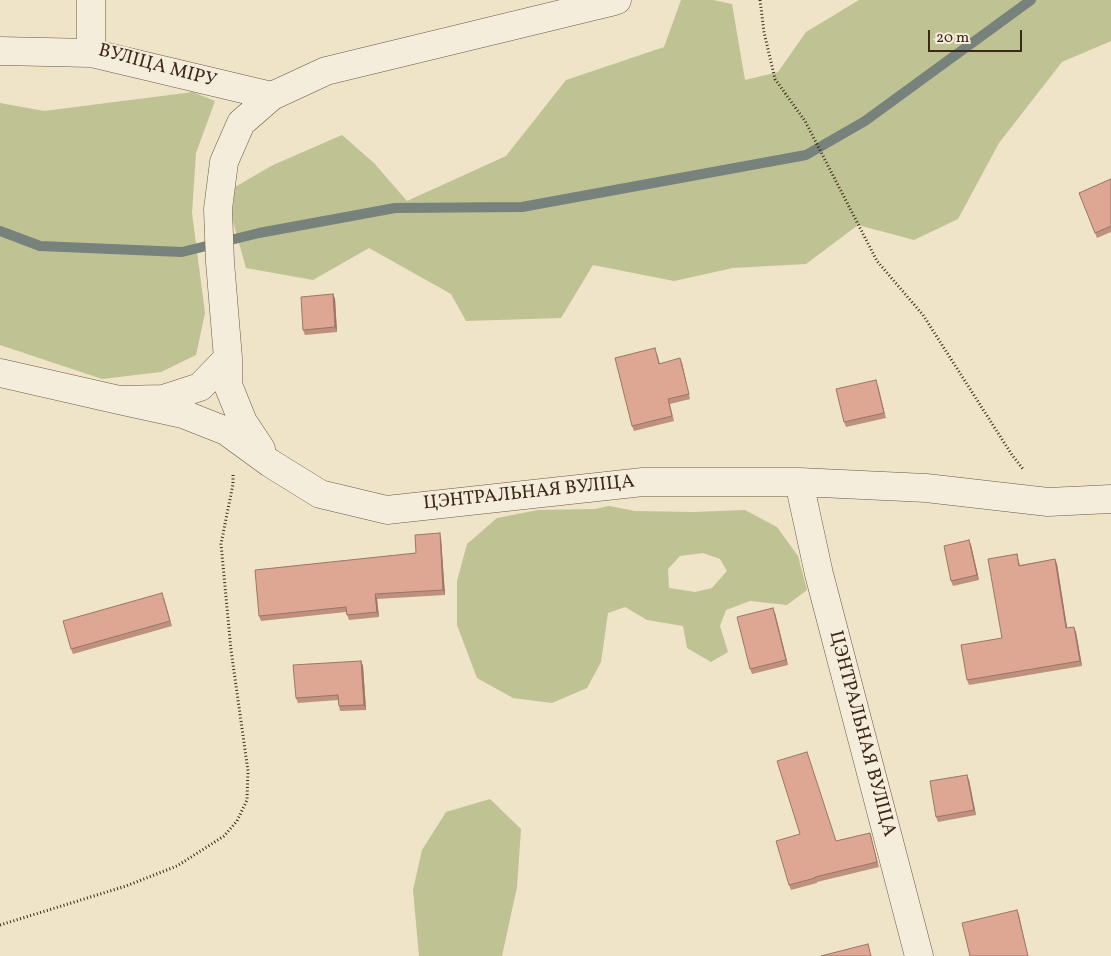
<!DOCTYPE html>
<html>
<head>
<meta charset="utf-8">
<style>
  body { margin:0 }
  #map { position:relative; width:1111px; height:956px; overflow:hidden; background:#efe4c7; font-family:Vollkorn,serif }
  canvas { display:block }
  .scale { position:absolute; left:928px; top:30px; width:94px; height:22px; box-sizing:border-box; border:2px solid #3e2919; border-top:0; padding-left:6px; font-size:15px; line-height:18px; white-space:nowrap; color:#3e2919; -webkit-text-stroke:4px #f5eddb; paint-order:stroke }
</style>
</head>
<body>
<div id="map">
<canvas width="1111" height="956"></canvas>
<div class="scale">20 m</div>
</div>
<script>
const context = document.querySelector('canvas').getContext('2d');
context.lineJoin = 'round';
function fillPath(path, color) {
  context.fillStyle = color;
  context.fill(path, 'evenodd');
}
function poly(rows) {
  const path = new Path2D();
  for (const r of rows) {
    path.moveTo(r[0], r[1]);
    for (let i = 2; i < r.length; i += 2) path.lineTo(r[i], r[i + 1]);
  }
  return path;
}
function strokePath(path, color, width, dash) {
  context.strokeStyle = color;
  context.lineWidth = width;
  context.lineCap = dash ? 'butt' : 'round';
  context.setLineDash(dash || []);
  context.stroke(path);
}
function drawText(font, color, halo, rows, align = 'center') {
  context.font = font + ' Vollkorn,serif';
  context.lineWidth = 4;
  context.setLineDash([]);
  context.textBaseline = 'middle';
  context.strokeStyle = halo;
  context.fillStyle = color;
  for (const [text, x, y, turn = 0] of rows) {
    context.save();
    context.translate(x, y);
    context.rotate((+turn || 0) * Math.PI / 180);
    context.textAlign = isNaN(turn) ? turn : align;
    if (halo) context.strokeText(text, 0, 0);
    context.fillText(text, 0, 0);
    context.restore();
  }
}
fillPath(poly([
  [681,0,713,0,732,4,745,80,778,72,806,32,859,0,1111,0,1111,41,1062,62,999,143,958,219,914,240,858,225,806,264,733,268,674,281,593,265,561,318,466,321,451,294,369,248,313,280,246,268,232,218,235,187,273,165,342,135,374,163,407,201,506,156,566,80,664,47],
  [193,92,215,101,196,153,192,213,205,313,196,355,161,372,102,379,0,345,0,103,44,111],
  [609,506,635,511,693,512,745,510,777,527,798,556,807,590,787,605,750,601,726,610,720,626,728,652,711,662,687,648,683,626,647,620,625,607,608,613,601,662,587,688,552,703,513,698,477,678,457,625,457,581,467,544,497,518,538,510,595,509],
  [703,553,720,559,727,571,712,588,695,592,669,588,668,569,680,556],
  [490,799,521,829,517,887,502,956,419,956,413,890,422,850,446,812]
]), '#bfc292');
strokePath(poly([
  [0,231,40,246,182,252,259,233,395,208,522,207,806,155,865,121,1031,0]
]), '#76827b', 10);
const minor = poly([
  [91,0,91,53,272,96],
  [0,51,91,53],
  [0,373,119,400,163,399,200,387,228,358],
  [119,400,183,414,226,431,270,463,320,494,387,510,643,482,799,482,926,488,1048,502,1111,499],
  [261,449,243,422,228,385,228,358,220,262,218,209,224,162,241,123,272,96,326,71,611,2,617,0],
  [799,482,819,574,919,956]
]);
strokePath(minor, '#6a5844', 29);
strokePath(poly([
  [760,0,764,32,775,79,805,121,877,261,923,315,1012,455,1023,469],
  [0,925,126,886,177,866,224,836,237,821,247,800,248,771,231,650,221,544,233,484,233,474]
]), '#3e2919', 3, [1, 2.5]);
strokePath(minor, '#f5eddb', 28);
fillPath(poly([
  [1111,179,1111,232,1097,238,1079,193],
  [333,294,335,299,337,332,305,335,303,330],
  [657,353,660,364,682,363,690,399,670,404,674,421,634,431,632,426],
  [878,385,886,418,846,427,844,422],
  [441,538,445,595,377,599,379,617,349,620,346,612,261,621,259,616,416,553],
  [971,545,979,580,953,586,951,581],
  [1017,554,1020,565,1055,559,1057,564,1067,628,1076,632,1082,666,969,685,967,680,1002,638],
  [164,598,172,626,73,654,71,649],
  [775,613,788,665,752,674,750,669],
  [361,661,363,666,366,710,340,711,339,706,338,700,298,703,296,698],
  [969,780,976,815,938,822,936,817],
  [870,833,879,867,817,882,817,883,791,890,789,885,836,841]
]), '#be907e');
fillPath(poly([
  [333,294,335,299,337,332,335,327],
  [680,358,682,363,690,399,689,394],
  [440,533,441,538,445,595,443,590],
  [969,540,971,545,979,580,977,575],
  [1055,559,1057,564,1068,633,1066,628],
  [375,594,377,599,379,617,377,612],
  [773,608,775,613,788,665,786,660],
  [1074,627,1076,632,1082,666,1080,661],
  [361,661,363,666,366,710,364,705],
  [967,775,969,780,976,815,974,810],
  [1017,910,1019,915,1028,956]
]), '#9b7567');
const building = poly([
  [1111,179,1111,226,1095,233,1079,193,1111,179],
  [333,294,335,327,303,330,301,297,333,294],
  [655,348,659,364,680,358,689,394,668,399,672,416,632,426,615,358,655,348],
  [876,380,884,413,844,422,836,389,876,380],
  [440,533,443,590,375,594,377,612,347,615,346,607,259,616,255,570,416,553,415,535,440,533],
  [969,540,977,575,951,581,944,546,969,540],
  [1017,554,1019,566,1055,559,1066,628,1074,627,1080,661,967,680,961,645,1002,638,988,559,1017,554],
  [162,593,170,621,71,649,63,621,162,593],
  [773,608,786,660,750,669,737,617,773,608],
  [361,661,364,705,339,706,338,695,296,698,293,665,361,661],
  [807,752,836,841,870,833,877,862,815,877,815,878,789,885,776,841,800,834,777,761,807,752],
  [967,775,974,810,936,817,930,781,967,775],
  [1017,910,1028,956,970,956,962,923,1017,910],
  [868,944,871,956,821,956,868,944]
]);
fillPath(building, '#dda793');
strokePath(building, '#9b7567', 1);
drawText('19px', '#3e2919', '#f5eddb', [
  ["ВУЛІЦА МІРУ",157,67,15],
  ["ЦЭНТРАЛЬНАЯ ВУЛІЦА",529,494,-6],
  ["ЦЭНТРАЛЬНАЯ ВУЛІЦА",861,734,75]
]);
</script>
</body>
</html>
